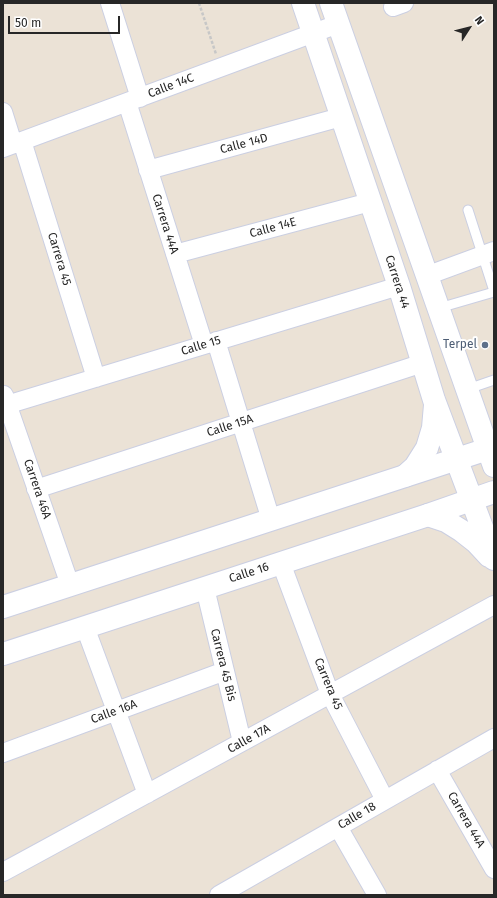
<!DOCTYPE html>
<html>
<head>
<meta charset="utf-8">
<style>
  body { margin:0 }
  #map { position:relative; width:497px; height:898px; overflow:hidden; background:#ebe2d6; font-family:"Fira Sans",sans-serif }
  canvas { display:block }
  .frame { position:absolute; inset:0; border:4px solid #272727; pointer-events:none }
  .north { position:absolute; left:449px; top:8px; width:40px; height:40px; -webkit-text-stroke:3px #fff; paint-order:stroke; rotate:54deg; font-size:11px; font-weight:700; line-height:16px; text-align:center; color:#272727 }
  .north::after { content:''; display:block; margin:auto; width:14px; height:18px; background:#272727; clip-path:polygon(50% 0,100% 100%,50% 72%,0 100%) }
  .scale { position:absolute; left:8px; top:16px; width:112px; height:18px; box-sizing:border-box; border:2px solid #272727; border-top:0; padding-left:5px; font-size:12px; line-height:14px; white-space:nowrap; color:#272727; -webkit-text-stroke:3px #fff; paint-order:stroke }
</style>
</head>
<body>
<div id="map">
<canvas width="497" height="898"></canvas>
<div class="frame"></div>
<div class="north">N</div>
<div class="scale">50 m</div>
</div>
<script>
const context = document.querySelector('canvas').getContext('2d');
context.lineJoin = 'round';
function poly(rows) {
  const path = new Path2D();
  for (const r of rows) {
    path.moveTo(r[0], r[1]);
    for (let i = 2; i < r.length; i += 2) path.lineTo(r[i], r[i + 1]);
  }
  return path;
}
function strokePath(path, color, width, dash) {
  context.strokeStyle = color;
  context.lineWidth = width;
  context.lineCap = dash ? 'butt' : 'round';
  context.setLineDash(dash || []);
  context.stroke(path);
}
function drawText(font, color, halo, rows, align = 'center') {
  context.font = font + ' "Fira Sans",sans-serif';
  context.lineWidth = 4;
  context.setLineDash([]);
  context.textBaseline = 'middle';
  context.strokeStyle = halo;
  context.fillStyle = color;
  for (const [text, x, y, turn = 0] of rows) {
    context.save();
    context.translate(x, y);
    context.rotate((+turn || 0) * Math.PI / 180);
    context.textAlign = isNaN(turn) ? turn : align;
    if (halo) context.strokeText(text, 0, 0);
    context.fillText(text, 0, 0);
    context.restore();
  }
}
const service = poly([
  [468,210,494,291],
  [439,308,494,292],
  [468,389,494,380]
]);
const minor = poly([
  [110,3,140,98],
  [393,7,404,3],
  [127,102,204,345],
  [3,112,13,144],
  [22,141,96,378],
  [3,148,338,24],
  [148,170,341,117],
  [175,254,370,202],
  [426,276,494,251],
  [216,341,271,520],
  [4,395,70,585],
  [3,406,399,286],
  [36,489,423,363],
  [281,563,330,694,385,800],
  [205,588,242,742],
  [85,627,147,794],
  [3,753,225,671],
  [437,770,494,869],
  [338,827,377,895],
  [3,872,494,605],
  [219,895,494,738]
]);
const tertiary = poly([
  [3,607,494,447],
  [3,654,428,515,494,492]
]);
const secondary = poly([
  [303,3,399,286,434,400,494,559],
  [331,3,494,466],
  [405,476,415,467,427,448,433,428,435,405],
  [428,515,446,521,462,531,476,542,489,556]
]);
strokePath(service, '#cbcfe2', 11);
strokePath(minor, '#cbcfe2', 20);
strokePath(tertiary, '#cbcfe2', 24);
strokePath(secondary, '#cbcfe2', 24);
strokePath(poly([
  [199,3,216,54]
]), '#c7c7c7', 2.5, [3, 2]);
strokePath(service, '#fff', 9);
strokePath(minor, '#fff', 18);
strokePath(tertiary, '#fff', 22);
strokePath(secondary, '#fff', 22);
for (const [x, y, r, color] of [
  [485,345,4,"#5c6f8a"]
]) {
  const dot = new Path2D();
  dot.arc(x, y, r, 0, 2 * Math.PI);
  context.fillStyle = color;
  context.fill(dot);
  strokePath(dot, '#fff', 1.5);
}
drawText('12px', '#272727', '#fff', [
  ["Calle 14C",171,86,-21],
  ["Calle 14D",244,144,-15],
  ["Carrera 44A",165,224,72],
  ["Calle 14E",273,228,-15],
  ["Carrera 45",59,259,73],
  ["Carrera 44",397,282,72],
  ["Calle 15",201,346,-17],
  ["Calle 15A",230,426,-18],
  ["Carrera 46A",37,489,71],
  ["Calle 16",249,573,-18],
  ["Carrera 45 Bis",223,665,76],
  ["Carrera 45",328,684,67],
  ["Calle 16A",114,712,-20],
  ["Calle 17A",249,739,-29],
  ["Calle 18",357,816,-30],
  ["Carrera 44A",466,820,60]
]);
drawText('12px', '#4e5e75', '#fff', [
  ["Terpel",477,345]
], 'right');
</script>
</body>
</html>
